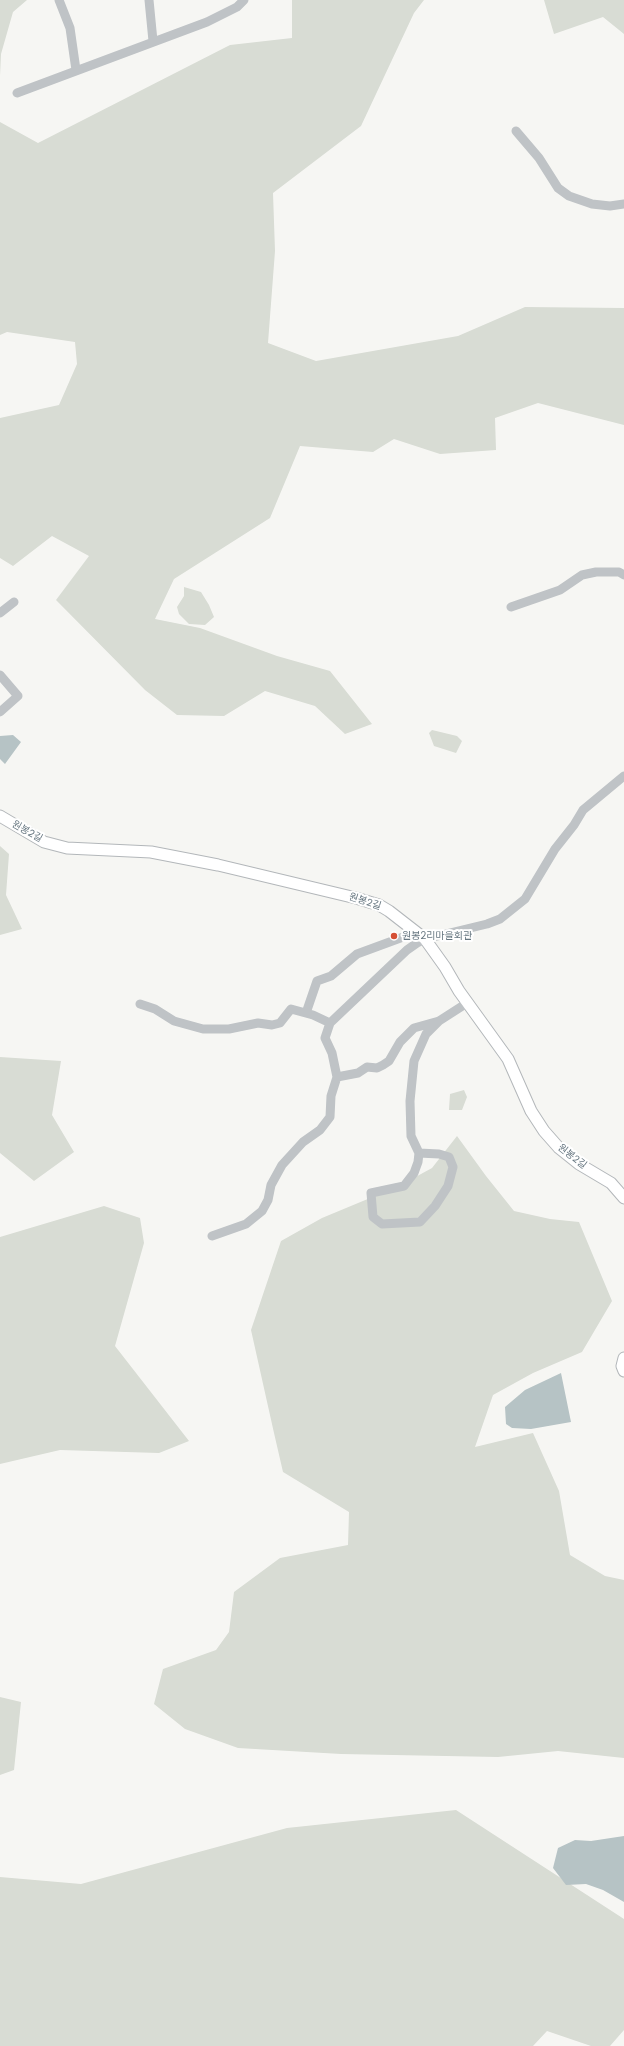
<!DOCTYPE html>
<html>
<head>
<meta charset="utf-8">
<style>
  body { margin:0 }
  canvas { display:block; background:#f6f6f3 }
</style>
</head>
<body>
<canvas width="624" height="2046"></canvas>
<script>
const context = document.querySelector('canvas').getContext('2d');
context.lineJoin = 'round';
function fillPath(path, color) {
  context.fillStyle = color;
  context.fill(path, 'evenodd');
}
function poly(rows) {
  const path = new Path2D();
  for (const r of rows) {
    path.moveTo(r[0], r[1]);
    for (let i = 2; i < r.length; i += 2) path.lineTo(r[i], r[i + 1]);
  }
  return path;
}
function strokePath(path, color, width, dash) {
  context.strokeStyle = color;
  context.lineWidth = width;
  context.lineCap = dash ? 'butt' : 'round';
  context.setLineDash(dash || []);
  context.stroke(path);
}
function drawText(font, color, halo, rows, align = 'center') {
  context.font = font + ' Poppins,"Noto Sans KR",sans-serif';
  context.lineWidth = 4;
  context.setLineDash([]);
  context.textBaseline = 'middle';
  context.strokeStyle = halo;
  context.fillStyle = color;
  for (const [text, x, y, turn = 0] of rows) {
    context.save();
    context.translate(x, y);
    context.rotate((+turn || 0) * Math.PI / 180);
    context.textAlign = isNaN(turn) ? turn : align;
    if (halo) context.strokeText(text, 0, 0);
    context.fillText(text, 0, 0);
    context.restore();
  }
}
fillPath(poly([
  [0,0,27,0,13,12,1,54,0,76],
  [292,0,424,0,414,13,361,126,273,193,275,251,268,343,316,361,458,336,525,307,624,308,624,425,538,403,495,418,496,450,440,454,394,439,373,452,300,446,270,518,174,579,155,619,200,628,277,656,330,671,372,724,345,734,315,706,265,691,224,716,177,715,145,690,56,600,89,556,52,536,13,566,0,558,0,418,59,405,77,364,75,342,7,332,0,335,0,122,38,143,230,45,292,38],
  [544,0,624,0,624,34,603,17,554,34],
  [184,587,201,592,209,605,214,617,205,625,189,624,179,614,177,607,184,596],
  [432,730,457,736,462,741,456,753,434,746,429,733],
  [0,846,9,854,6,895,22,929,0,935],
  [0,1057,61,1061,52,1115,74,1152,34,1181,0,1153],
  [464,1090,467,1097,462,1110,449,1110,450,1094],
  [457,1136,486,1176,514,1211,550,1219,579,1222,612,1301,582,1352,533,1373,493,1395,475,1447,533,1433,559,1491,570,1555,605,1576,624,1580,624,1758,558,1751,498,1757,341,1754,238,1748,185,1729,154,1704,163,1669,216,1650,229,1632,234,1592,280,1558,348,1545,349,1512,283,1472,274,1433,251,1330,281,1241,322,1218,399,1186,432,1168],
  [104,1206,140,1218,144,1243,115,1346,189,1441,159,1453,60,1450,0,1464,0,1237],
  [0,1697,21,1702,14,1770,0,1775],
  [456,1810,624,1919,624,2030,610,2046,591,2046,547,2031,533,2046,0,2046,0,1877,81,1884,287,1828]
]), '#d8dcd4');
fillPath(poly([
  [13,735,21,742,5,764,0,759,0,736],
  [561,1373,571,1422,531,1429,512,1428,506,1424,505,1407,525,1390],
  [624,1836,624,1902,603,1890,586,1884,566,1885,553,1868,558,1848,575,1840,591,1841]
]), '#b6c3c5');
const major = poly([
  [0,816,44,842,67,848,151,852,218,865,356,898,379,905,389,911,425,939,445,967,459,991,508,1059,531,1111,544,1131,559,1148,579,1164,611,1183,624,1198],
  [624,1358,622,1366,624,1371]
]);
strokePath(major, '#b3b7ba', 13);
strokePath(poly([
  [59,0,70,28,76,70],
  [149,0,153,41],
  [17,93,207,22,237,7,244,0],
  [516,131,539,158,558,188,569,196,592,204,610,206,624,204],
  [511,607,560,590,582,575,596,572,619,572,624,575],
  [0,613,14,602],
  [0,675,18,696,0,712],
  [140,1004,155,1009,174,1021,203,1029,229,1029,258,1023,272,1025,280,1023,291,1009,313,1015,330,1023,407,950,417,943,425,939,487,924,500,919,525,899,555,849,574,825,583,810,624,776],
  [306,1013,317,981,331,976,357,954,414,933],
  [337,1077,358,1073,367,1067,377,1068,383,1065,389,1061,400,1042,414,1028,439,1021,467,1003],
  [419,1153,418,1162,414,1173,404,1186,371,1193,373,1217,382,1224,420,1222,435,1206,448,1186,453,1167,449,1157,439,1154,419,1153,411,1136,410,1101,414,1061,426,1034,439,1021],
  [212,1236,246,1224,262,1211,268,1200,271,1185,282,1165,303,1142,320,1130,330,1117,331,1096,337,1077,332,1053,325,1038,330,1023]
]), '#bfc3c6', 9);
strokePath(major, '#fff', 11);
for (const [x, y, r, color] of [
  [394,936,4,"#d54f34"]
]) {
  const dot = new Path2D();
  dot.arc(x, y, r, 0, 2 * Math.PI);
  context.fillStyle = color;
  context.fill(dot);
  strokePath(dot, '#fff', 1.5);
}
drawText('10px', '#677781', '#fff', [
  ["원봉2길",27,832,29],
  ["원봉2길",365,902,18],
  ["원봉2길",572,1157,38]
]);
drawText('10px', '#677781', '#fff', [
  ["원봉2리마을회관",402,936]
], 'left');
</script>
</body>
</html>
